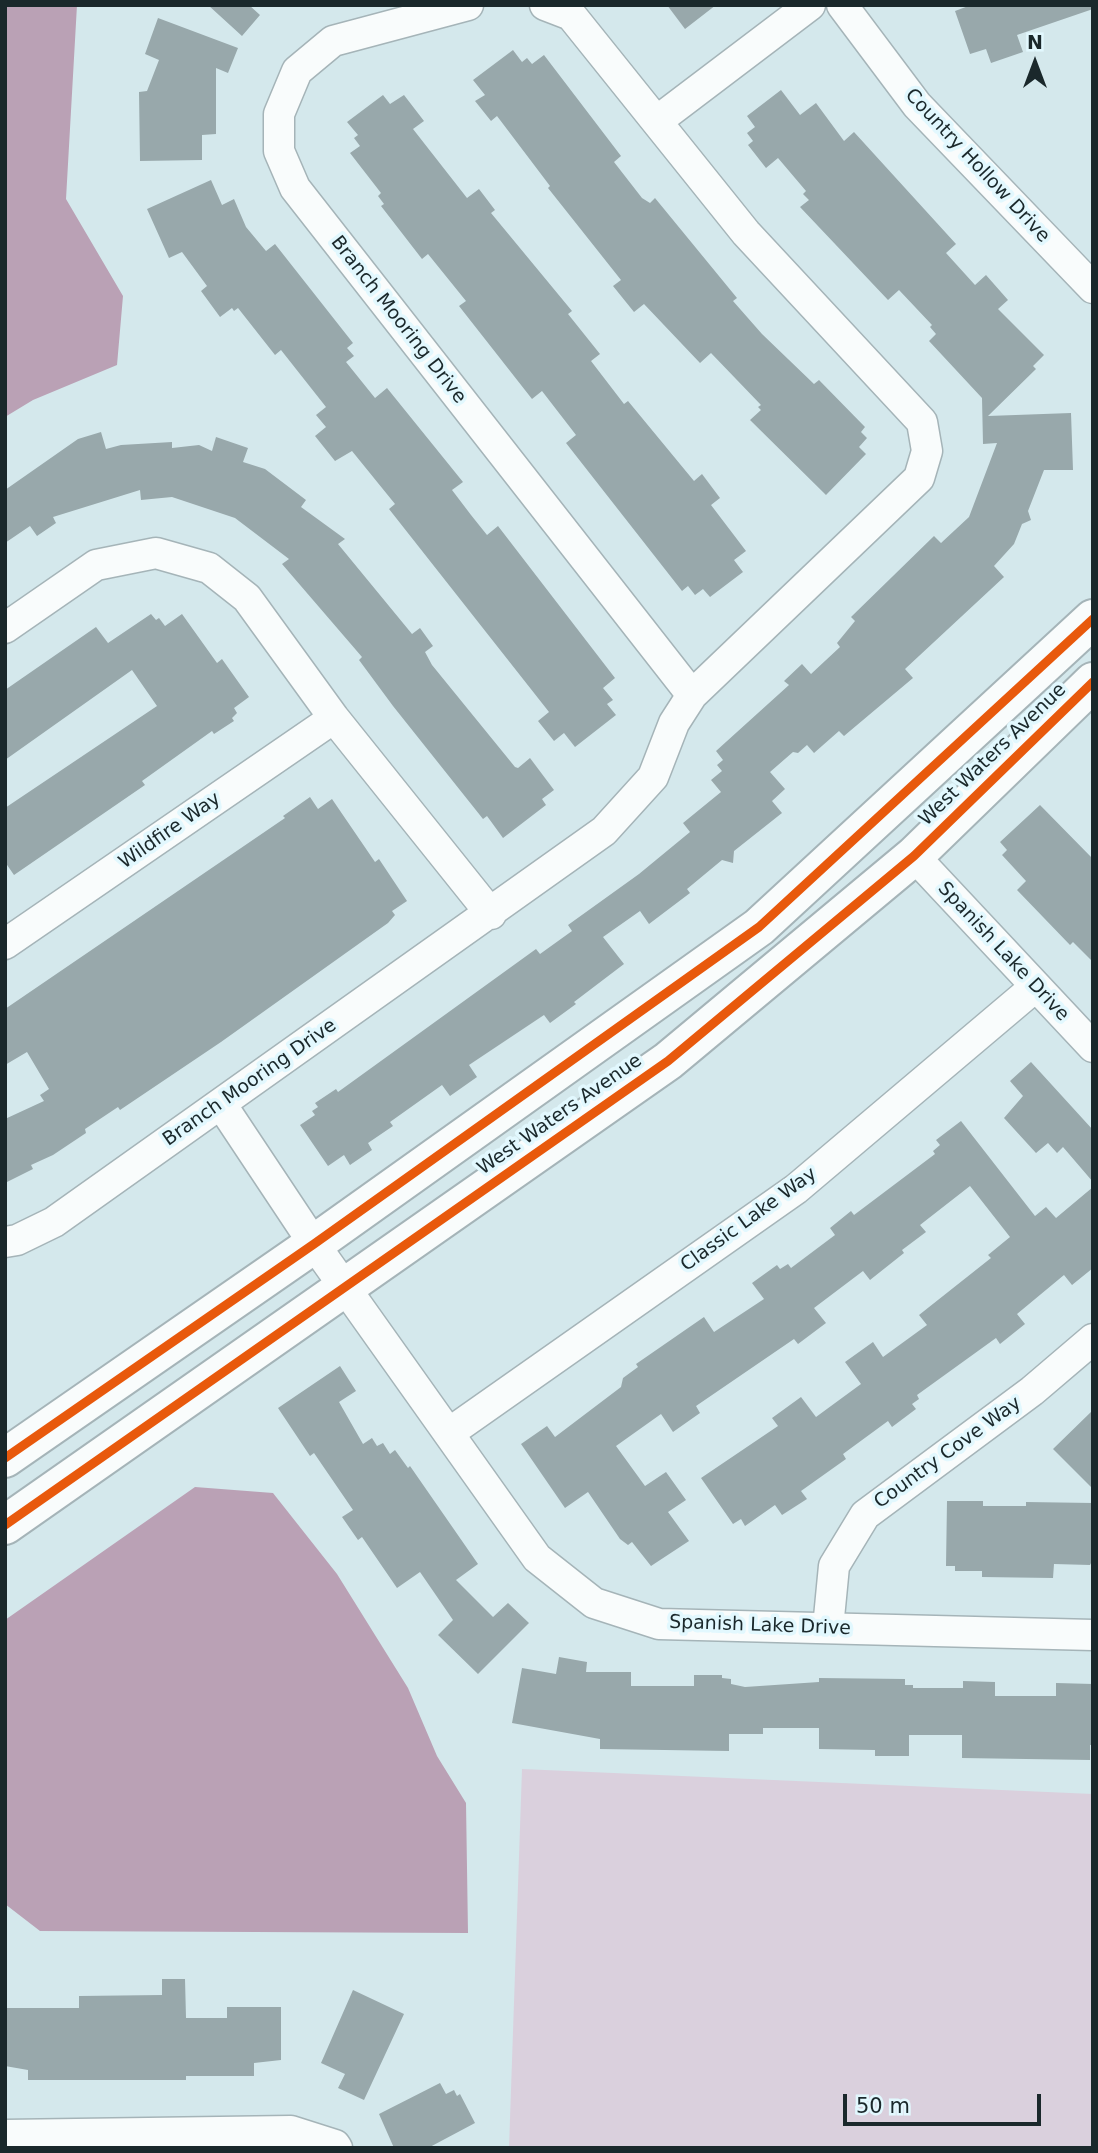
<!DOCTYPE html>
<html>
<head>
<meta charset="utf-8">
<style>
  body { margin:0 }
  #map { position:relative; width:1098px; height:2153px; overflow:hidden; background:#d4e8ec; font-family:"DejaVu Sans",sans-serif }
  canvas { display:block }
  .frame { position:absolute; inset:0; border:7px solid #1a282b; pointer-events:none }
  .north { position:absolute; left:1000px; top:28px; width:70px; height:70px; -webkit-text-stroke:5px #e2f8fe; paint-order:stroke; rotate:0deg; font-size:19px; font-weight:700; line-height:28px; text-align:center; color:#1a282b }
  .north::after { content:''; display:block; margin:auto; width:24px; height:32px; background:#1a282b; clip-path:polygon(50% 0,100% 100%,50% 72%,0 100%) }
  .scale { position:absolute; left:843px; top:2094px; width:198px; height:32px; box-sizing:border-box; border:4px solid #1a282b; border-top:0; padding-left:9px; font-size:21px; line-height:24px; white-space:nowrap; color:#1a282b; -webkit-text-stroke:5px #e2f8fe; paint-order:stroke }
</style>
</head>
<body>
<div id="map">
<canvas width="1098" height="2153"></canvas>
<div class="frame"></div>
<div class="north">N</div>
<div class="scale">50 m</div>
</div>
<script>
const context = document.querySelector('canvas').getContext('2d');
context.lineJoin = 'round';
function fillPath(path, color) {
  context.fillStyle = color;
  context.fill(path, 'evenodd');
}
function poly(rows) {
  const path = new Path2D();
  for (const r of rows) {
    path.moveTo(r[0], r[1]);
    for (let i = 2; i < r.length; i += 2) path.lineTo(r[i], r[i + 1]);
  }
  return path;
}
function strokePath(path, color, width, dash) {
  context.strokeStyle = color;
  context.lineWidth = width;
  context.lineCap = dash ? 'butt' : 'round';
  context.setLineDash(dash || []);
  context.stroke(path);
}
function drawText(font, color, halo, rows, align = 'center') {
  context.font = font + ' "DejaVu Sans",sans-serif';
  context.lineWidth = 7;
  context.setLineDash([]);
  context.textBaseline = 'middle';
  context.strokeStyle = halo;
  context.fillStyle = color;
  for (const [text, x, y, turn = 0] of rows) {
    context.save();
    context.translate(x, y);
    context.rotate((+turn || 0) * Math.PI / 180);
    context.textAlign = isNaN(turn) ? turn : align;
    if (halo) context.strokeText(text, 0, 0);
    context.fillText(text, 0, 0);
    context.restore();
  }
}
fillPath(poly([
  [522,1769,1093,1794,1093,2148,509,2148]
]), '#dad0dd');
fillPath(poly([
  [5,5,77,5,66,199,123,296,117,365,33,400,5,417],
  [195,1487,273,1493,337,1574,408,1688,437,1756,466,1803,468,1933,40,1931,5,1904,5,1620]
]), '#baa1b5');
fillPath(poly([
  [208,5,249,5,260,15,242,36],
  [667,5,716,5,685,29],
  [971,5,1093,5,1093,9,1017,35,1023,52,991,63,986,49,970,54,955,11],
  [158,18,238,48,228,73,216,68,216,134,202,135,202,160,140,161,139,92,147,91,159,60,145,54],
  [513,50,522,62,527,58,532,64,544,55,621,156,614,162,642,198,650,203,655,198,737,298,733,301,762,334,814,384,819,380,865,427,861,432,867,438,859,447,866,454,826,495,750,420,761,410,758,407,761,405,711,353,700,363,644,304,634,312,613,286,621,280,548,188,550,186,497,116,491,121,475,101,485,95,473,80],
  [781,90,800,115,816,103,844,141,854,132,956,244,946,253,975,285,986,275,1008,300,998,309,1044,355,1033,366,1036,369,988,416,1071,413,1073,470,1044,470,1028,511,1031,520,1022,524,1014,544,994,566,1004,577,905,669,913,678,844,736,839,731,814,753,807,745,798,753,793,752,770,772,785,789,772,801,782,813,734,851,733,863,722,860,687,889,690,893,649,924,640,911,603,937,624,964,574,1002,576,1004,550,1023,544,1015,469,1065,477,1077,450,1096,442,1085,390,1122,393,1126,368,1143,372,1150,350,1165,344,1155,328,1166,300,1125,315,1115,312,1111,318,1107,315,1103,336,1089,338,1092,536,949,540,954,572,931,568,925,639,874,690,832,683,823,721,792,711,780,722,771,717,765,723,760,716,751,789,685,784,681,802,664,811,674,840,647,837,643,855,621,851,617,934,536,941,543,969,517,997,443,983,444,982,398,929,341,936,334,930,327,932,325,899,290,888,300,800,207,809,200,803,194,806,191,778,158,766,168,748,145,753,141,747,133,755,127,747,116],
  [383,95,390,104,404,95,424,121,413,129,467,198,479,189,495,210,491,213,572,311,568,314,600,354,591,361,624,404,628,401,694,481,702,474,720,498,711,505,746,551,734,560,743,572,710,597,703,589,695,595,688,586,682,591,566,443,576,435,542,391,532,399,459,306,466,301,428,254,422,259,381,206,384,204,378,196,381,193,350,153,360,146,354,138,358,135,347,122],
  [211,180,222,205,234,199,246,227,266,251,275,244,353,343,347,348,354,356,346,362,375,398,387,388,463,482,452,490,471,515,487,535,498,526,615,678,603,688,613,700,607,704,616,715,575,747,564,733,554,741,538,721,549,712,389,509,395,504,352,451,335,461,315,436,326,427,316,415,326,407,281,350,275,355,238,308,234,311,232,308,220,317,201,291,207,286,182,252,169,258,147,209],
  [101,432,106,449,121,445,172,442,172,448,199,445,212,451,216,437,248,448,243,462,265,469,306,500,301,507,345,539,338,544,412,634,420,628,433,646,425,652,432,665,515,767,518,768,530,758,554,790,542,799,546,805,503,838,487,816,483,819,393,706,359,660,362,657,282,564,289,559,235,518,172,497,141,500,140,490,53,517,56,523,37,536,30,526,5,543,5,490,78,439],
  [151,614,156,620,159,618,165,626,182,614,217,663,222,659,249,697,234,708,237,713,232,718,234,721,214,734,212,731,142,781,145,785,14,875,5,862,5,808,157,706,132,670,5,760,5,690,96,627,108,643],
  [310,797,318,809,332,799,375,862,379,859,407,901,392,911,395,915,388,923,221,1042,120,1110,118,1107,85,1129,86,1133,53,1155,31,1165,33,1169,5,1183,5,1119,44,1101,40,1095,49,1089,27,1052,5,1065,5,1009,285,818,283,816],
  [1040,805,1093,859,1093,962,1073,942,1070,945,1017,890,1026,881,1002,855,1007,850,1000,842],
  [1031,1062,1093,1130,1093,1182,1063,1147,1057,1153,1048,1143,1036,1153,1004,1118,1023,1096,1010,1081],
  [961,1121,1035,1216,1046,1207,1056,1218,1093,1187,1093,1268,1072,1285,1064,1275,1017,1314,1025,1324,1000,1344,996,1338,917,1395,919,1399,912,1404,916,1409,892,1427,888,1421,843,1454,846,1459,801,1491,807,1499,782,1515,775,1505,745,1526,741,1519,733,1524,701,1478,778,1426,772,1418,801,1397,816,1417,861,1384,845,1362,873,1342,883,1357,927,1325,919,1315,991,1258,988,1255,1010,1237,970,1186,920,1225,926,1232,902,1250,904,1253,870,1280,863,1271,814,1308,826,1323,798,1344,794,1339,696,1406,700,1413,673,1432,661,1414,616,1446,645,1486,666,1472,686,1500,668,1512,689,1541,651,1566,632,1542,628,1545,620,1539,588,1492,565,1508,521,1444,547,1426,555,1437,621,1387,623,1378,638,1367,636,1364,704,1317,714,1332,764,1299,752,1283,777,1265,780,1269,788,1264,791,1268,835,1235,830,1228,851,1211,854,1215,935,1154,933,1151,940,1145,936,1140],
  [340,1366,356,1391,339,1402,363,1444,372,1438,377,1446,383,1443,390,1454,395,1450,408,1468,410,1466,478,1564,456,1580,493,1617,508,1603,529,1623,478,1674,438,1635,453,1620,420,1572,397,1588,362,1537,358,1540,342,1517,353,1510,314,1453,310,1456,278,1408],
  [1093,1410,1093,1489,1053,1449],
  [947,1501,983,1501,983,1506,1026,1506,1026,1502,1093,1503,1093,1559,1090,1565,1054,1564,1053,1578,982,1577,982,1571,955,1571,955,1566,946,1566],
  [559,1657,587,1662,586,1672,631,1672,631,1686,694,1686,694,1675,722,1675,722,1678,731,1679,731,1684,745,1687,819,1682,819,1678,905,1679,905,1685,913,1685,913,1688,963,1688,963,1681,995,1682,995,1696,1056,1696,1056,1683,1093,1684,1093,1745,1090,1745,1090,1760,962,1758,962,1735,909,1735,909,1756,875,1756,875,1750,819,1749,819,1728,763,1728,763,1734,729,1734,729,1751,600,1749,600,1739,512,1723,522,1668,556,1674],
  [162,1979,185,1979,186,2018,227,2018,227,2007,281,2007,281,2060,254,2063,254,2076,186,2076,186,2080,28,2080,28,2070,5,2066,5,2008,79,2008,79,1996,162,1995],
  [353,1990,404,2014,364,2100,338,2088,345,2074,321,2063],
  [440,2083,446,2094,454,2090,457,2096,460,2094,475,2123,428,2148,394,2148,379,2114]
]), '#98a8ab');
const street = poly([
  [468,5,333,41,297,71,279,114,279,151,295,188,692,695],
  [842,5,917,105,1093,288],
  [657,121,810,5],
  [5,628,96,565,156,553,209,568,247,598,334,718,491,914],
  [914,856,1093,1047],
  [5,944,334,718],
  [221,1104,314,1244,537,1558,594,1603,659,1624,1093,1635],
  [5,1242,17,1240,54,1222,604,831,653,777,674,723,692,695,919,478,927,451,922,422,746,233,571,15,545,5],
  [449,1433,796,1189,1035,987],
  [828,1628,834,1566,865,1515,1032,1391,1093,1339],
  [5,2135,291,2131,335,2145,337,2148]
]);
const secondary = poly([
  [5,1458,314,1244,759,927,1093,619],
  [5,1525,668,1061,914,856,1093,682]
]);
strokePath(street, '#a5b4b8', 33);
strokePath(secondary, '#a5b4b8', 42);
strokePath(street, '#f9fcfc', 30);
strokePath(secondary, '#f9fcfc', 38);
strokePath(poly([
  [5,1458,314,1244,759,927,1093,619],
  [5,1525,668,1061,914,856,1093,682]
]), '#e8590c', 9);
drawText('19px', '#1a282b', '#e2f8fe', [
  ["Country Hollow Drive",977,166,47],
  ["Branch Mooring Drive",398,320,52],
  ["West Waters Avenue",993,755,-44],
  ["Wildfire Way",170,831,-35],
  ["Spanish Lake Drive",1003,952,47],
  ["Branch Mooring Drive",250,1083,-35],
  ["West Waters Avenue",560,1115,-35],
  ["Classic Lake Way",749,1220,-36],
  ["Country Cove Way",948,1453,-36],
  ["Spanish Lake Drive",760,1626,2]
]);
</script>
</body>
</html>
